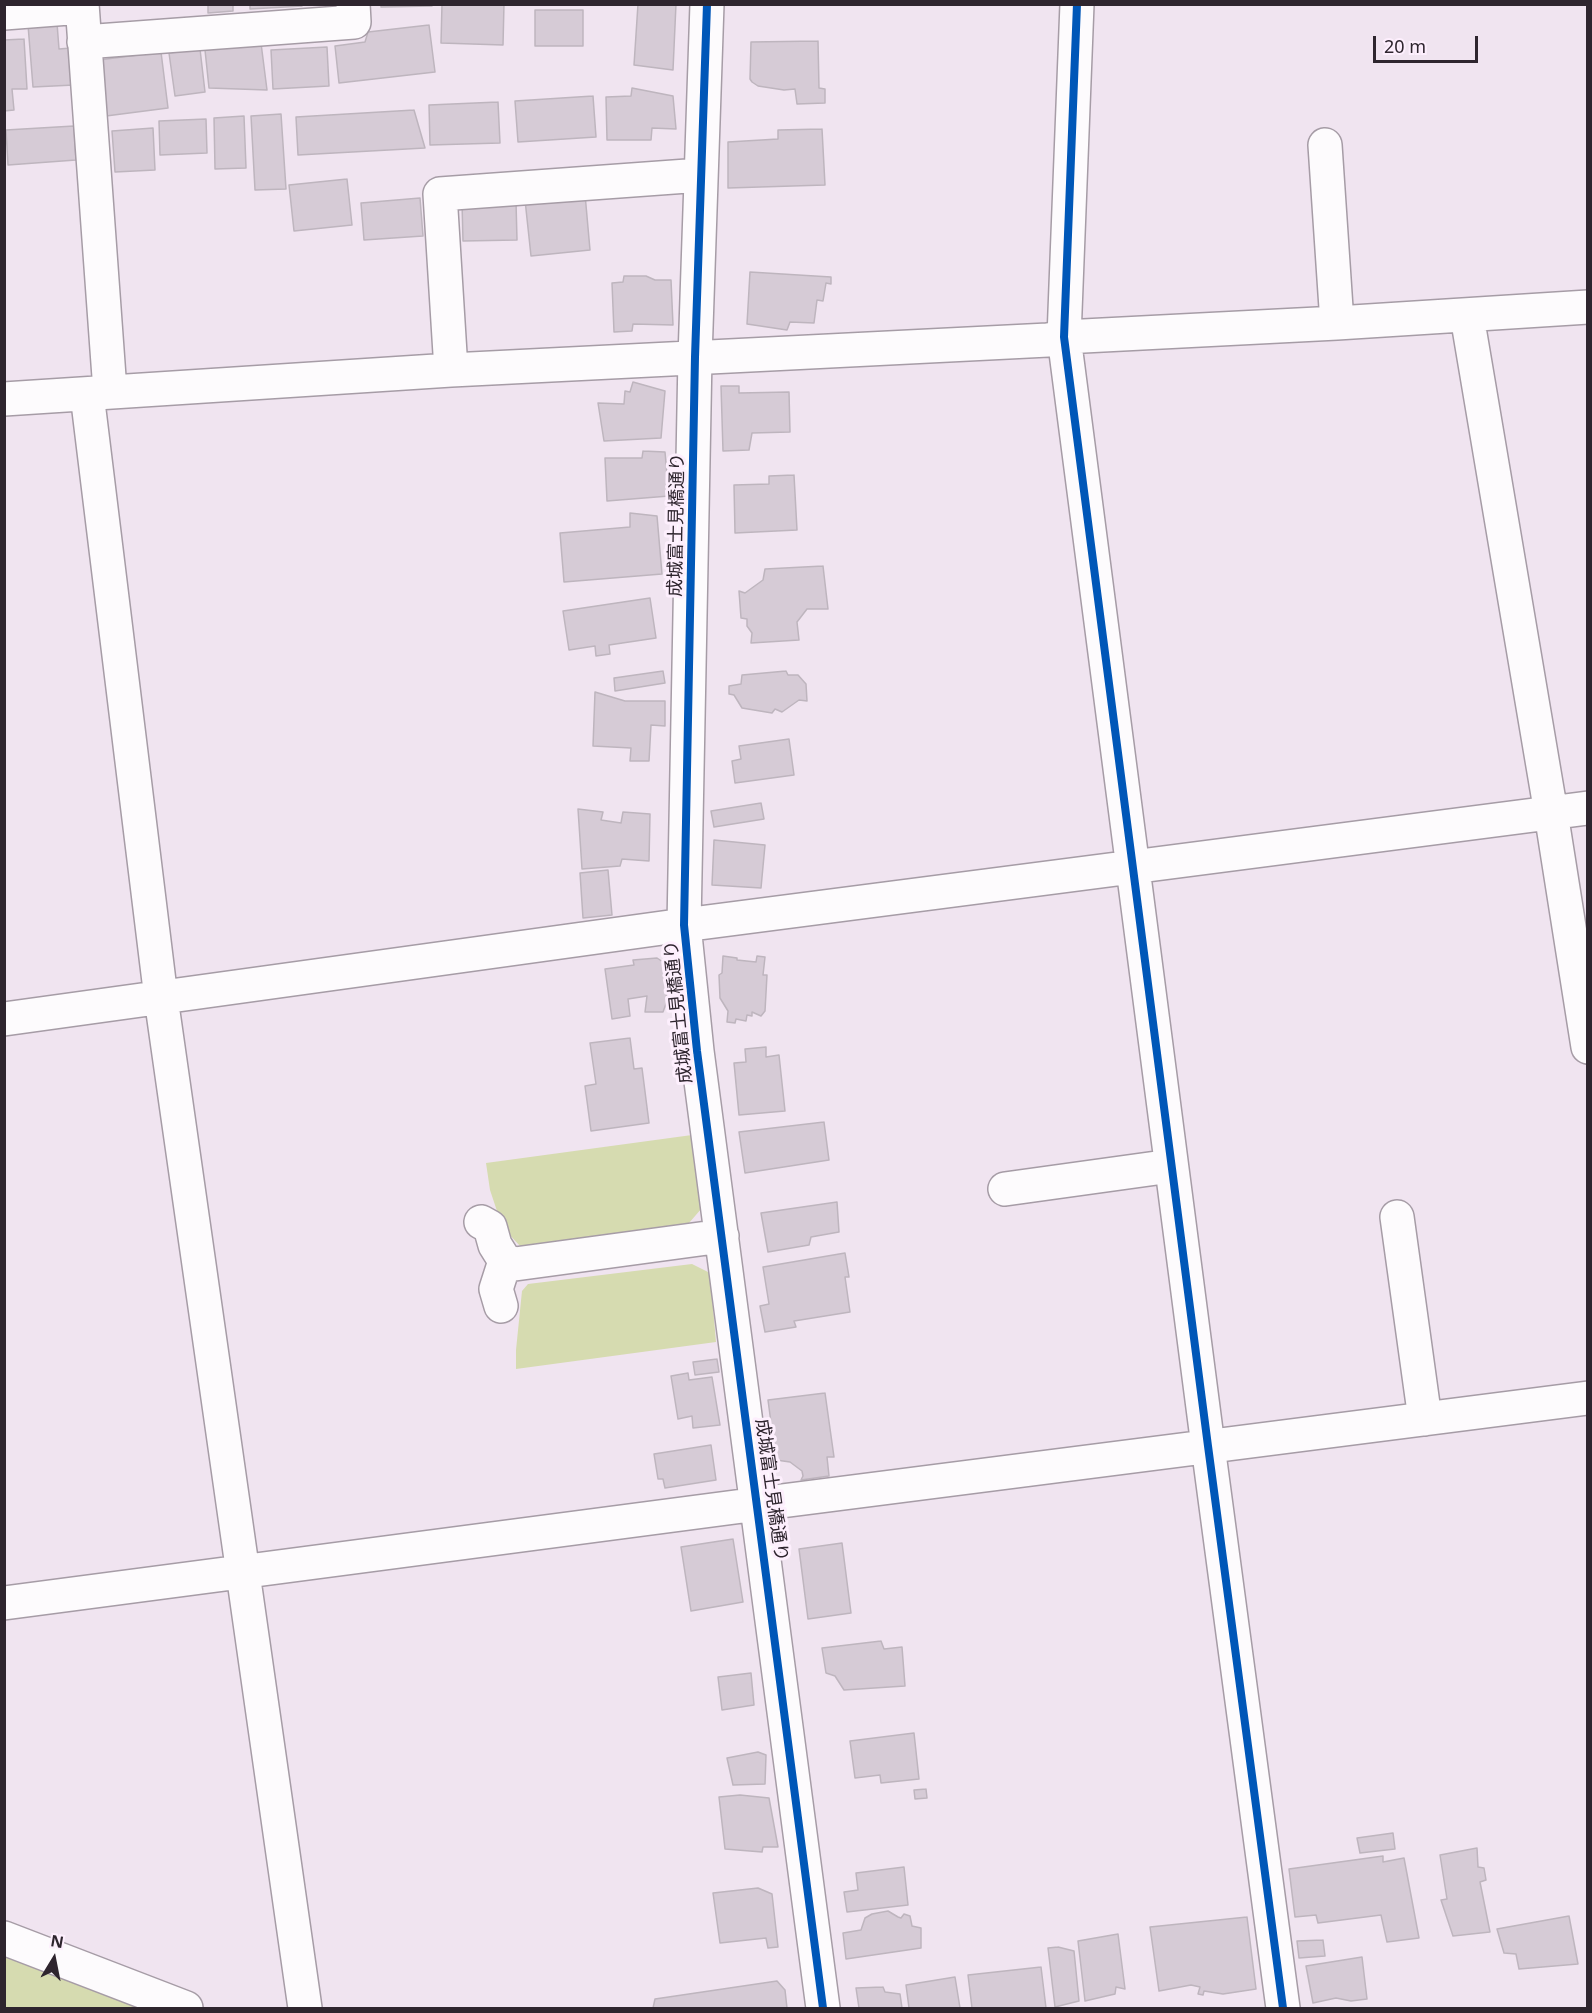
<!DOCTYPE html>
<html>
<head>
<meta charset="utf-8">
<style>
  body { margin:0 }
  #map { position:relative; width:1592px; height:2013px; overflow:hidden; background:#f0e4f0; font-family:"Noto Sans",sans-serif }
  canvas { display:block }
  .frame { position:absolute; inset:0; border:6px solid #2e252e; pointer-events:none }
  .north { position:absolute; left:24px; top:1929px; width:60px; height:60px; -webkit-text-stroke:4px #fdeffd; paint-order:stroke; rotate:10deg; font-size:16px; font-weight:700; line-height:24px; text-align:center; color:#2e252e }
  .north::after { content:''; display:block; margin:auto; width:21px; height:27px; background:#2e252e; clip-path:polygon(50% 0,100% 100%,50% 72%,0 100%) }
  .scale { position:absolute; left:1373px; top:36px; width:105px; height:27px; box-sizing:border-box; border:3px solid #2e252e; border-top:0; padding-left:8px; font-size:18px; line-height:21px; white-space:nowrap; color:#2e252e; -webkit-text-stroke:4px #fdeffd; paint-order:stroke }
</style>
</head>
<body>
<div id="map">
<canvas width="1592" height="2013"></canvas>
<div class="frame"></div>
<div class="north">N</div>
<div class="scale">20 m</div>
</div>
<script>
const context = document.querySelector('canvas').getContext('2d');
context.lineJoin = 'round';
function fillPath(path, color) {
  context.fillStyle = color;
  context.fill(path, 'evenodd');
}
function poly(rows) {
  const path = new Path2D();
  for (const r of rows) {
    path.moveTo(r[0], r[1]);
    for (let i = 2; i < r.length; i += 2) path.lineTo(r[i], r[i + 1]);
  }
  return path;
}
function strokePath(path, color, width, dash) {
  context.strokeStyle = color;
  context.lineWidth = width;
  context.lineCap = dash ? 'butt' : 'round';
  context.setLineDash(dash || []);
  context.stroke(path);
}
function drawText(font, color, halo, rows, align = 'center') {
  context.font = font + ' "Noto Sans","Noto Sans JP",sans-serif';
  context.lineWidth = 6;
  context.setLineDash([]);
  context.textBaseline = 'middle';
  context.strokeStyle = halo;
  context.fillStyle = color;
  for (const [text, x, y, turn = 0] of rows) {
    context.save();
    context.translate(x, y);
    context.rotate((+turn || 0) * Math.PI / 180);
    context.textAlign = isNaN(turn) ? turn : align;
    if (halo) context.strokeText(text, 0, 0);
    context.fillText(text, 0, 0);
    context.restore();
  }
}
fillPath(poly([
  [692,1135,702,1208,689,1223,520,1246,506,1231,498,1214,490,1190,486,1163],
  [692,1264,710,1273,716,1342,516,1369,516,1350,522,1291,528,1284],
  [5,1938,168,2008,5,2008]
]), '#d6dbb0');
const building = poly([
  [208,4,233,4,233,11,208,13,208,4],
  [250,4,302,4,302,6,250,9,250,4],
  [381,4,432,4,432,6,381,7,381,4],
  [442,4,504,4,503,45,441,43,442,4],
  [638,4,676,4,673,70,634,65,638,4],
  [535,10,583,10,583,46,535,46,535,10],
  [57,23,59,49,71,48,74,85,33,87,28,25,57,23],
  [429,25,435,72,339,83,335,46,365,42,368,32,429,25],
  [24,39,27,89,12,89,14,110,4,111,4,40,24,39],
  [818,41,819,88,825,89,825,103,797,104,795,89,784,90,758,86,752,82,750,79,751,42,818,41],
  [261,43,267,90,209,88,205,50,261,43],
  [327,47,329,86,273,89,271,50,327,47],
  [200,49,205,92,175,96,169,53,200,49],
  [161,52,168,108,106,116,99,60,161,52],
  [632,88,673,96,676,129,652,128,651,140,607,140,606,97,631,96,632,88],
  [593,96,596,137,518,142,515,101,593,96],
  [498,102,500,143,430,145,429,105,498,102],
  [414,110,425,148,298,155,296,117,414,110],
  [281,114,286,189,255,190,251,116,281,114],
  [244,116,246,168,215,169,214,118,244,116],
  [206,119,207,153,160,155,159,121,206,119],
  [74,126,76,160,8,165,6,130,74,126],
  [153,128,155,170,115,172,112,131,153,128],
  [822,129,825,185,728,188,728,142,778,139,778,130,822,129],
  [347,179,352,225,294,231,289,185,347,179],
  [585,194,590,250,531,256,525,200,585,194],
  [420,198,423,236,364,240,361,203,420,198],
  [516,202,517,240,463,241,462,203,516,202],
  [750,272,831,277,831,284,826,283,823,301,817,300,814,323,790,322,787,330,747,324,750,272],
  [624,276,646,276,655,280,671,280,673,325,633,324,632,331,614,332,612,283,623,282,624,276],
  [633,382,665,391,661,438,604,441,598,403,624,404,625,391,630,392,633,382],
  [721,386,739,386,739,393,789,392,790,432,752,433,749,450,723,451,721,386],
  [643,451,665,452,669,496,607,501,605,458,642,458,643,451],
  [794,475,797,530,735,533,734,485,769,484,769,476,794,475],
  [630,513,657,516,662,574,564,582,560,533,630,527,630,513],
  [823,566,828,609,807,609,797,622,799,640,751,643,752,633,747,626,747,619,741,618,739,591,745,593,763,580,765,569,823,566],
  [650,598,656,638,609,645,610,654,596,656,595,646,569,650,563,611,650,598],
  [663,671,665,683,615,691,614,678,663,671],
  [786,671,788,675,798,675,806,684,807,701,799,700,782,712,775,709,772,713,742,708,734,695,729,694,729,686,741,684,742,675,786,671],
  [595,692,625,701,665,701,665,726,651,725,649,761,630,761,631,748,593,746,595,692],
  [789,739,794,775,735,783,732,761,741,759,739,746,789,739],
  [761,803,764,819,714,827,711,811,761,803],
  [578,809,603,812,601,820,621,823,623,812,650,814,649,861,622,859,620,866,582,869,578,809],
  [714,840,765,845,761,888,712,885,714,840],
  [608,870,612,915,583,918,580,873,608,870],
  [723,956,737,958,737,960,756,962,757,956,765,957,763,975,767,975,765,1011,761,1016,752,1012,752,1016,747,1015,746,1021,736,1019,735,1023,727,1022,728,1011,720,998,719,975,722,973,723,956],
  [657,958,663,962,667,1001,663,1012,645,1012,647,996,628,999,630,1016,612,1019,605,969,634,965,633,960,657,958],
  [630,1038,634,1069,642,1068,649,1123,591,1131,585,1086,596,1084,590,1043,630,1038],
  [766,1047,766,1057,779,1055,785,1111,739,1115,734,1063,746,1062,745,1049,766,1047],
  [824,1122,829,1160,745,1173,739,1132,824,1122],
  [837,1202,839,1232,811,1237,809,1245,768,1252,761,1213,837,1202],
  [845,1253,849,1277,845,1277,850,1312,794,1321,796,1327,765,1332,760,1306,769,1304,763,1267,845,1253],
  [717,1359,719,1372,695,1375,693,1362,717,1359],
  [688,1373,689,1380,712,1377,720,1425,693,1428,692,1416,678,1419,671,1376,688,1373],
  [825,1393,834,1457,827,1457,829,1476,801,1480,803,1476,802,1471,790,1462,776,1460,768,1400,825,1393],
  [711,1445,716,1480,665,1488,663,1479,658,1479,654,1454,711,1445],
  [733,1539,743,1602,691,1611,681,1547,733,1539],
  [842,1543,851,1613,808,1619,799,1549,842,1543],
  [881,1641,884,1649,902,1647,905,1686,844,1690,835,1676,826,1673,822,1648,881,1641],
  [751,1673,754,1705,722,1710,718,1677,751,1673],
  [914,1733,919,1779,881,1783,880,1775,855,1778,850,1741,914,1733],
  [758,1752,766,1755,765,1784,733,1785,727,1758,758,1752],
  [926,1789,927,1798,915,1799,914,1790,926,1789],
  [740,1795,769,1798,778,1847,763,1847,762,1852,725,1849,719,1797,740,1795],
  [1393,1833,1395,1849,1360,1853,1357,1838,1393,1833],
  [1477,1848,1478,1867,1484,1868,1486,1880,1480,1882,1490,1932,1453,1936,1441,1900,1447,1899,1440,1855,1477,1848],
  [1383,1856,1383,1862,1404,1858,1419,1938,1387,1942,1381,1915,1318,1923,1316,1915,1295,1917,1289,1869,1383,1856],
  [904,1867,908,1905,847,1912,844,1892,858,1890,856,1873,904,1867],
  [758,1888,772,1894,778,1947,768,1948,766,1938,720,1943,713,1893,758,1888],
  [888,1911,898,1917,901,1918,904,1914,910,1916,912,1926,921,1928,921,1948,846,1959,843,1933,861,1930,865,1918,872,1914,888,1911],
  [1569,1916,1578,1964,1519,1969,1516,1954,1504,1953,1497,1929,1569,1916],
  [1247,1917,1256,1989,1223,1994,1204,1991,1203,1995,1198,1994,1200,1987,1191,1985,1159,1991,1150,1927,1247,1917],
  [1118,1934,1125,1989,1116,1987,1115,1994,1085,2001,1078,1941,1118,1934],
  [1323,1940,1325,1956,1299,1958,1297,1941,1323,1940],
  [1058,1947,1074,1951,1079,2001,1055,2007,1048,1948,1058,1947],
  [1362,1957,1367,1999,1351,2001,1336,1998,1313,2003,1306,1966,1362,1957],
  [1041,1967,1046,2008,972,2008,968,1975,1041,1967],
  [955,1977,960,2008,909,2008,906,1985,955,1977],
  [777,1981,785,1990,787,2008,653,2008,655,1999,777,1981],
  [883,1987,885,1992,900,1994,902,2008,859,2008,856,1988,883,1987]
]);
fillPath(building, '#d6cbd6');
strokePath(building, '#beb5be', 1.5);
const minor = poly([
  [82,4,110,391],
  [707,4,695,357,684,925,697,1051,823,2008],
  [1077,4,1064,337,1208,1446,1283,2008],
  [4,13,82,7],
  [84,42,354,22,353,4],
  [1325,145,1337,323],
  [1467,316,1551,813,1588,1047],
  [451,370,440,194,701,175],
  [87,394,161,998,305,2008],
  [4,399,451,370,1048,340,1064,337,1337,323,1588,307],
  [4,1019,684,925,1588,808],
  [1005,1189,1171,1166],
  [1397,1217,1425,1419],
  [481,1222,490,1227,495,1245,505,1261,515,1264,722,1236],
  [501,1306,496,1289,505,1261],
  [4,1603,758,1504,1588,1398],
  [4,1938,186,2008]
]);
strokePath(minor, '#a69ca6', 36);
strokePath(minor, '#fdfbfd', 33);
strokePath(poly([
  [707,4,695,357,684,925,697,1051,823,2008],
  [1077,4,1064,337,1208,1446,1283,2008]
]), '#0057b8', 8);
drawText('18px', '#2e252e', '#fdeffd', [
  ["成城富士見橋通り",677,525,-89],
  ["成城富士見橋通り",679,1012,-96],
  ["成城富士見橋通り",771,1490,82]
]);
</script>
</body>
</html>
